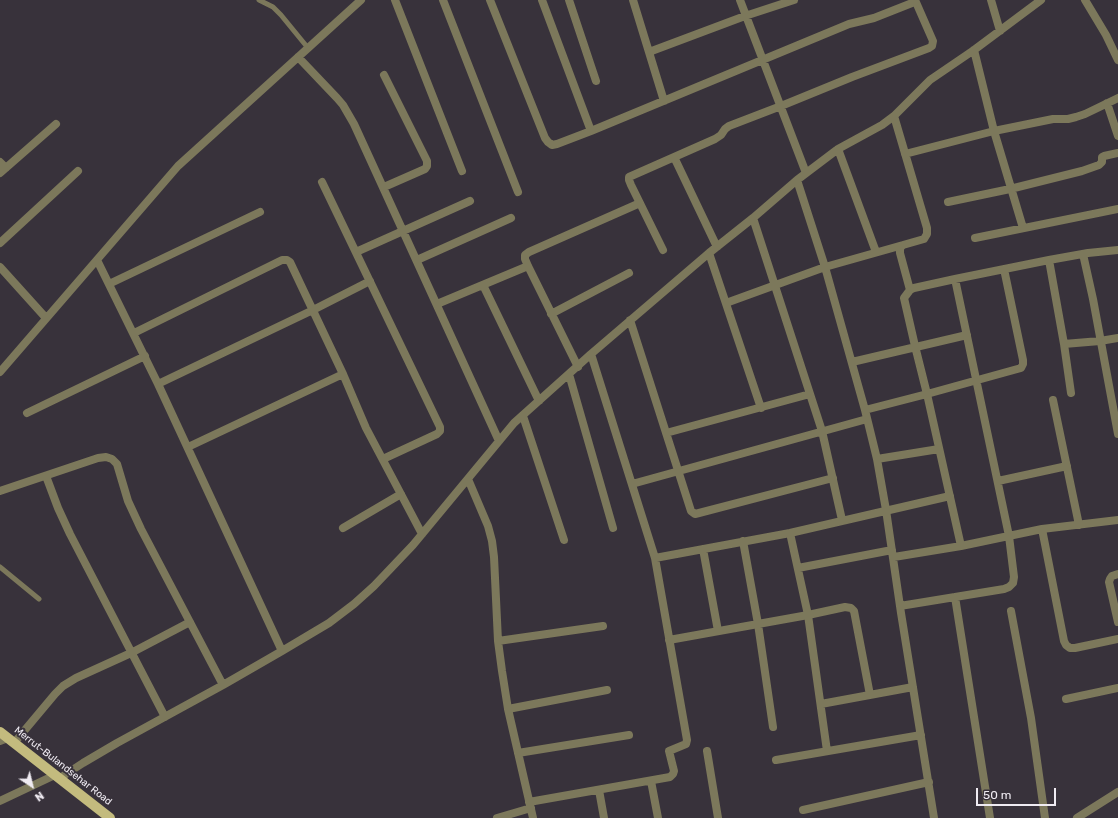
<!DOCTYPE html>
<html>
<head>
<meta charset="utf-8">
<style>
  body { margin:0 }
  #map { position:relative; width:1118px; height:818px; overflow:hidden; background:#38323b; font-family:Rubik,sans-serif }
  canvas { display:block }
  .north { position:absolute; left:12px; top:766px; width:40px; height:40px; -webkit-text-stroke:3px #38323b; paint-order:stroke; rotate:145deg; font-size:11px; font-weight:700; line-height:16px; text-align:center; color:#efebf2 }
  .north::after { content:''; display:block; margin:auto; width:14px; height:18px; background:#efebf2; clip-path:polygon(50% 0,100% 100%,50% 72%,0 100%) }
  .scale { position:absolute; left:976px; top:788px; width:80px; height:18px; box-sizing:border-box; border:2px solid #efebf2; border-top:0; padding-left:5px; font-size:12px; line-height:14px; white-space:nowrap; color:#efebf2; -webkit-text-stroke:3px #38323b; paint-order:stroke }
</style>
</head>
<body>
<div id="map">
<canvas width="1118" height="818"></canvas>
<div class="north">N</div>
<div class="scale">50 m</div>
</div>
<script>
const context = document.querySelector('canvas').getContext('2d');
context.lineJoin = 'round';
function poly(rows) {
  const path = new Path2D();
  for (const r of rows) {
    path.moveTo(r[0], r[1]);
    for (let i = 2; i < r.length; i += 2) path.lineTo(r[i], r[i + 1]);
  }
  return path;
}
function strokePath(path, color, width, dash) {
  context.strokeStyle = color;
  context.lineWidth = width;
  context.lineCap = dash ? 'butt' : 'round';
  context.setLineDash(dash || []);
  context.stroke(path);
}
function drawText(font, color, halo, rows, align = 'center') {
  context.font = font + ' Rubik,sans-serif';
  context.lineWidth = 4;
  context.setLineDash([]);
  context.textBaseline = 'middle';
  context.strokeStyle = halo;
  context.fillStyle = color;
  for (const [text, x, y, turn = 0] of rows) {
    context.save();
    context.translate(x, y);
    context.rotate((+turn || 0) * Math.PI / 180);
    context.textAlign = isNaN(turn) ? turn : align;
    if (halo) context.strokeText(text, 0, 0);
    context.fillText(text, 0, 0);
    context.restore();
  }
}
strokePath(poly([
  [259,0,273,7,281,15,308,48],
  [0,567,39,599]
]), '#7c785b', 5);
strokePath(poly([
  [395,0,462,171],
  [443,0,518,192],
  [490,0,545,138,548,142,552,145,557,144,591,131,849,24,874,18,912,3,914,0],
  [542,0,591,131],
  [569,0,596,81],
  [633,0,664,101],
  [740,0,806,173],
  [991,0,1000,31],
  [1085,0,1106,35,1118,60],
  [974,50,994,131,1023,228],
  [649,52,745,16,794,0],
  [298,57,337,98,343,105,354,124,499,441],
  [1107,103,1118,136],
  [894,116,927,228,927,234,924,239,903,245,900,248,900,253,910,290],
  [838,149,876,252],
  [905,154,994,131,1053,119,1068,119,1076,117,1085,114,1118,98],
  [674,157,717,247],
  [0,162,6,168],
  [0,173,56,124],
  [797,180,825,267,865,410,877,459,886,510,901,613,934,818],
  [322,182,440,427,440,431,437,434,383,459],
  [384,187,425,169,427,166,427,161,384,75],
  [948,202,1010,189,1082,171,1099,165,1102,162,1102,157,1104,156,1118,153],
  [753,218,822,431,842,520],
  [975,238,1118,209],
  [0,243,78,171],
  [663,250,631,185,629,180,629,177,715,139,721,135,725,129,729,126,781,106,852,77,929,48,932,46,933,41,915,0],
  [356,252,470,201],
  [709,253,761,408],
  [1083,254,1093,299,1118,434],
  [97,260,158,384,282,651],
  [417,260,511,218],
  [1049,260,1064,344,1071,393],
  [0,267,46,318],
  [109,284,260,212],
  [483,285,539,401],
  [726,303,825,267,903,245],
  [437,304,528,266],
  [551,314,629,273],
  [630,320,691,511,695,514,699,513,833,478],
  [134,333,282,260,287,260,290,262,343,374,366,428,422,534],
  [1064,344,1100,341,1118,338],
  [852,362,967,335],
  [578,367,528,266,525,259,525,255,529,252,640,203],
  [0,372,178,166,361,0],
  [569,374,613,528],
  [158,384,313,310,370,281],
  [1053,400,1079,525],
  [865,410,927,394,1021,368,1023,364,1023,360,1004,269],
  [27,413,145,356],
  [523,416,564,540],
  [666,433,810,394],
  [188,447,343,374],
  [877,459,939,449],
  [46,476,58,508,70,534,165,717],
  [468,479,488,526,492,541,494,557,498,641,502,671,508,709,533,818],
  [998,481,1067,466],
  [632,484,867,419],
  [0,491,98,458,106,457,112,459,117,464,128,501,141,529,223,685],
  [343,528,401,494],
  [1042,529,1064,641,1066,645,1070,648,1075,648,1118,639],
  [790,533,808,615,827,751],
  [743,541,758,624,773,727],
  [961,546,927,394,915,346,904,298,910,290,914,288,955,279,1049,260,1088,253,1118,250],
  [703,549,718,631],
  [894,557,961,546,1042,529,1118,520],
  [655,558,790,533,950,496],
  [798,568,892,550],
  [1118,574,1112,576,1110,579,1109,582,1118,622],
  [955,597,990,818],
  [900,606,1004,589,1009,587,1013,583,1014,577,1009,536,955,279],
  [1011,611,1031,718,1045,818],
  [669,640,808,615,845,607,851,608,854,611,870,695],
  [498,641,603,626],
  [1066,699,1118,688],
  [821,704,913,687],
  [508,709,607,690],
  [0,741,8,738],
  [14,743,55,694,63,686,76,678,131,653,190,622],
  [707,751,718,818],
  [518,753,629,735],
  [776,760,921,735],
  [60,778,83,763,117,743,223,685,282,651,329,623,354,604,374,586,413,545,514,423,591,354,709,253,753,218,797,180,838,149,882,125,894,116,930,80,974,50,1041,0],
  [651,781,658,818],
  [599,790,604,818],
  [0,801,55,775],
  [529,802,670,777,673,774,674,771,669,751,686,744,687,740,655,558,591,354],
  [803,810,929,782],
  [497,818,531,808],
  [1077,818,1118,792]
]), '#7c785b', 8);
strokePath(poly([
  [0,732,110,818]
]), '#c3bb7e', 10);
drawText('10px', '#efebf2', '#38323b', [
  ["Merrut-Bulandsehar Road",63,766,38]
]);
</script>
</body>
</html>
